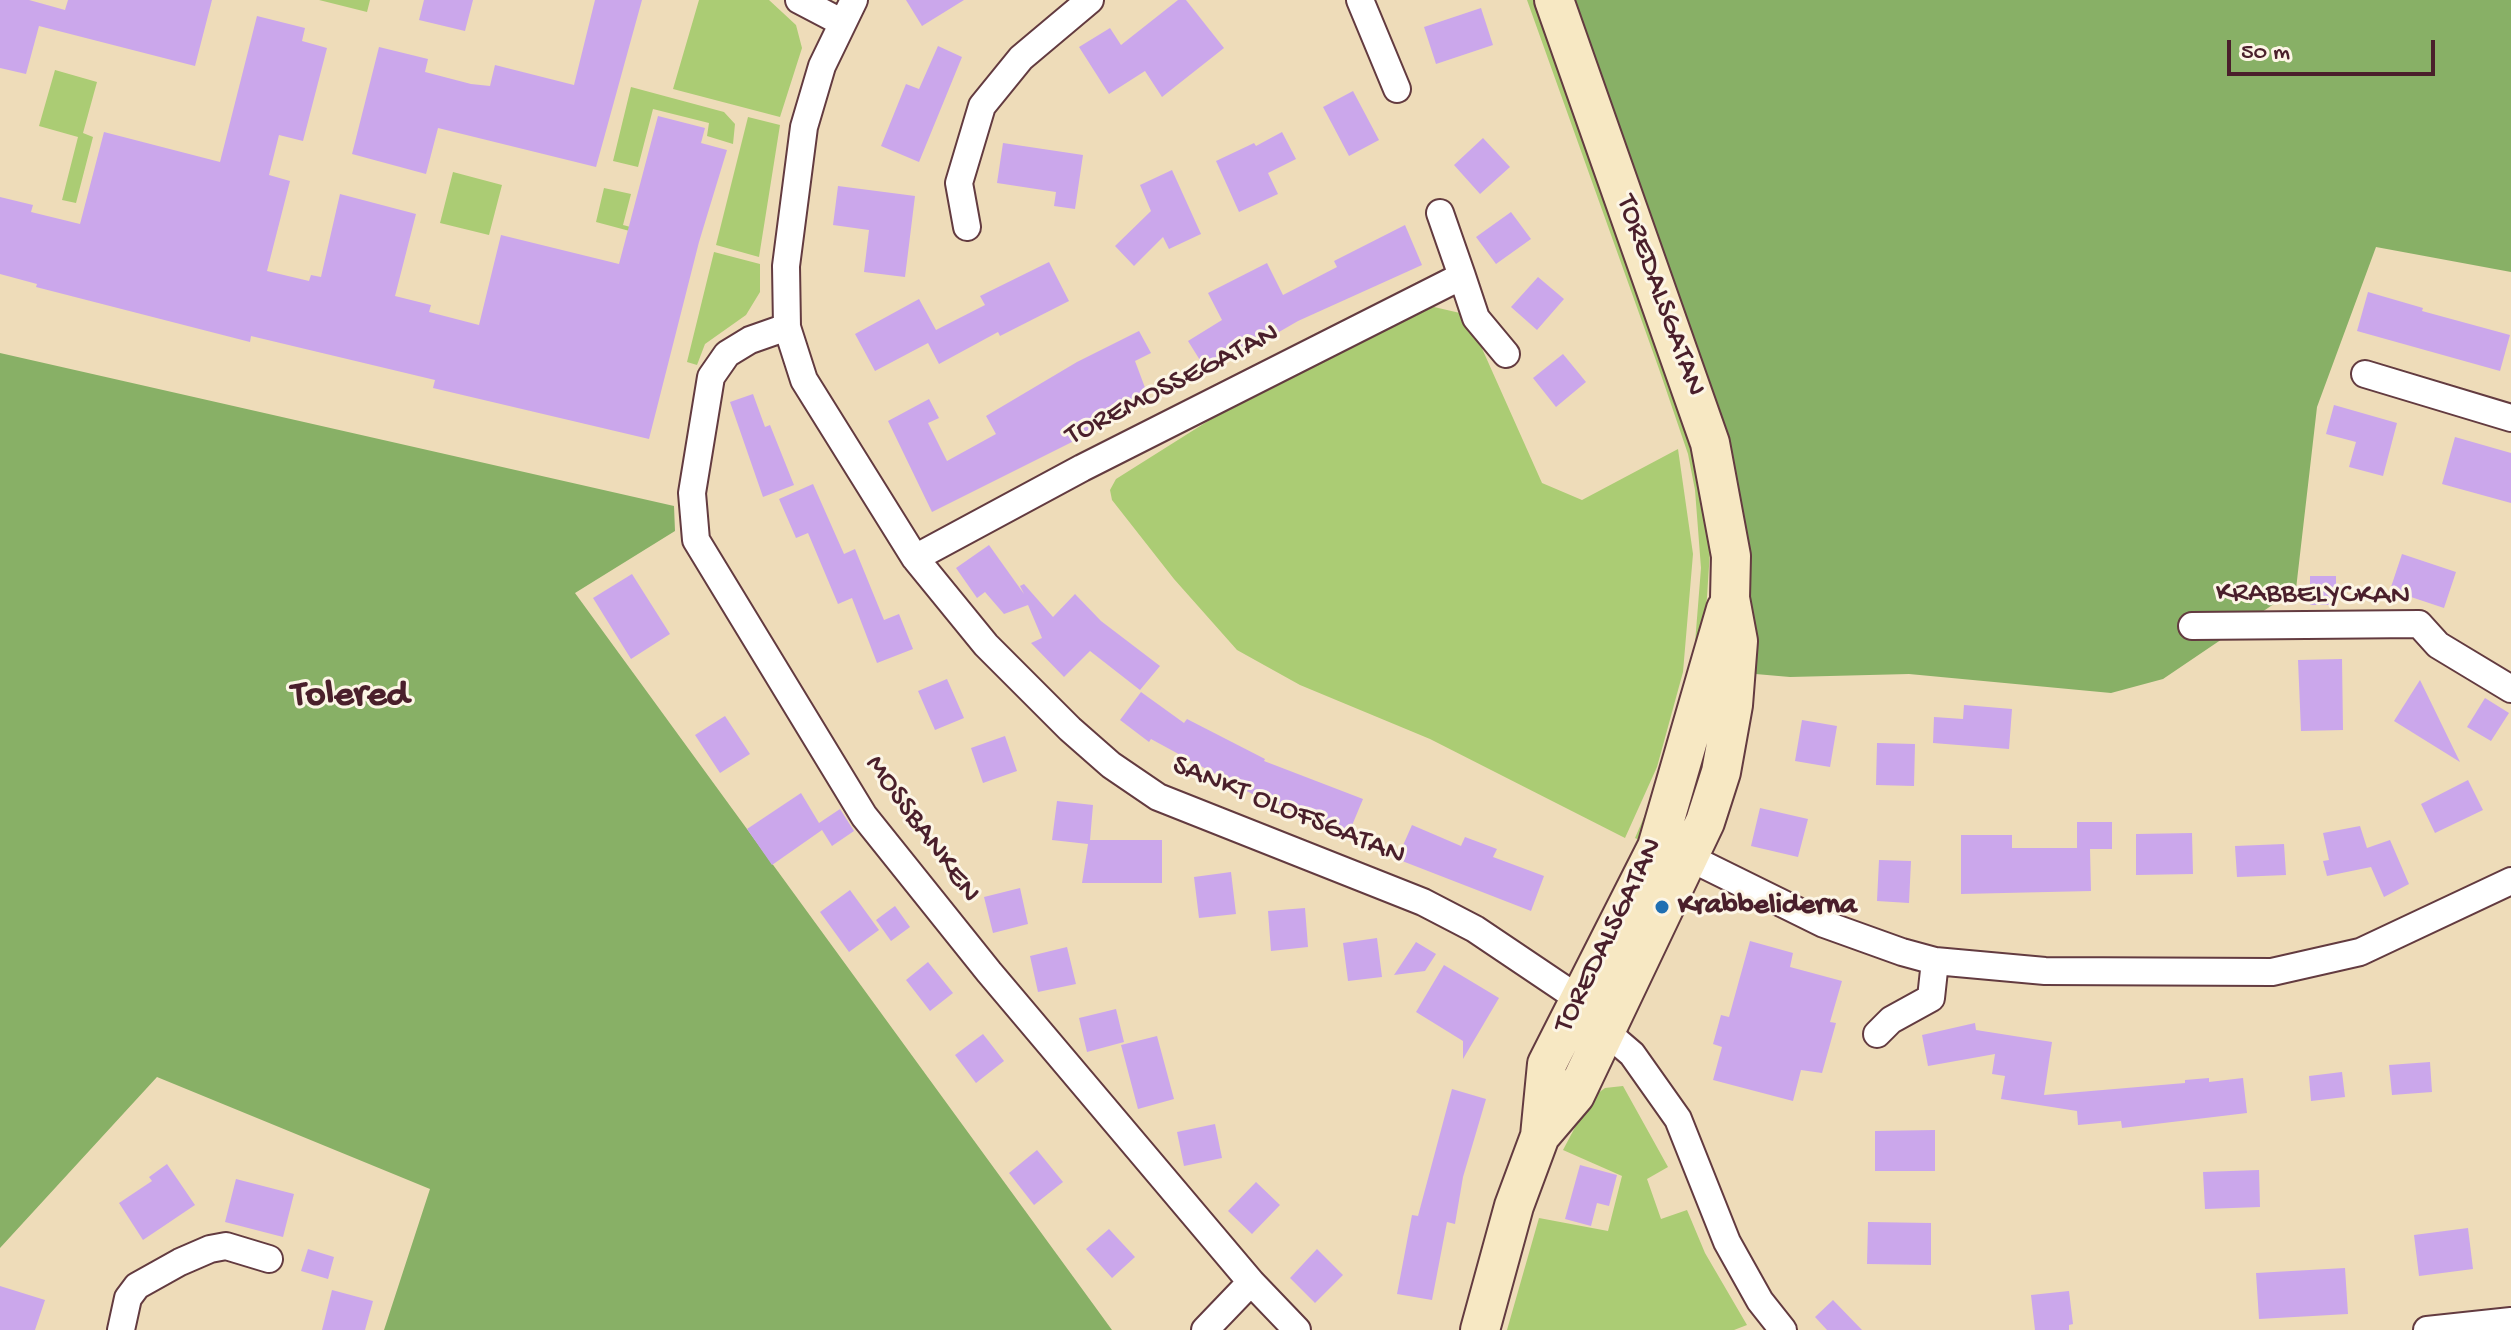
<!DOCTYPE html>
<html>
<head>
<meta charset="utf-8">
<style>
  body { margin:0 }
  #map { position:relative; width:2511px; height:1330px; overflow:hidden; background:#eedcb9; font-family:"Gochi Hand",sans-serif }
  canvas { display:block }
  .scale { position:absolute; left:2227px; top:40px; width:208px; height:36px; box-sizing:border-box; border:4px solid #4a1f2b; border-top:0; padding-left:10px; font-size:24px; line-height:28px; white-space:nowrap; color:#4a1f2b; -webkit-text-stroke:6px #fcf5e5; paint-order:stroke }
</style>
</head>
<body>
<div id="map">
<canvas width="2511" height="1330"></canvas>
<div class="scale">50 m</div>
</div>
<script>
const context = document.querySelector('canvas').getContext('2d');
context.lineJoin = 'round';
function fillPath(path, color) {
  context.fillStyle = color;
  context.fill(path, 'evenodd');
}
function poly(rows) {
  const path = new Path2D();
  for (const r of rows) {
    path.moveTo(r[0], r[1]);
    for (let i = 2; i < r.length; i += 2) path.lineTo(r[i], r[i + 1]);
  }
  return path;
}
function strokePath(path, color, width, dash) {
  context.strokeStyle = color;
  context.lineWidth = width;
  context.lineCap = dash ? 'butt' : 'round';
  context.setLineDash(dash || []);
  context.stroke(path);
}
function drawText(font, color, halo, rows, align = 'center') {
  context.font = font + ' "Gochi Hand",sans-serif';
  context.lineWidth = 6;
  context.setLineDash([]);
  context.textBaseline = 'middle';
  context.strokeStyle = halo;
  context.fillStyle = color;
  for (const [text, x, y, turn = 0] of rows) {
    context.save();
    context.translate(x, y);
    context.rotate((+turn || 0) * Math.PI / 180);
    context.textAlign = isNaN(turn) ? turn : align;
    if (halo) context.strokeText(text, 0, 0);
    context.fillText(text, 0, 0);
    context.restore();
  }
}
fillPath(poly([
  [319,0,370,0,367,12],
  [699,0,769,0,796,25,802,48,780,117,673,89],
  [1527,0,1536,0,1677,392,1704,496,1710,551,1704,642,1689,709,1648,844,1635,838,1672,752,1692,681,1701,568,1695,490,1688,454,1659,369],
  [55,70,97,82,83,133,93,137,76,203,62,200,78,137,39,126],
  [631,87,724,112,735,124,733,144,707,136,709,123,653,109,638,167,613,161],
  [748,117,780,125,759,257,716,245],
  [453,172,502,185,489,235,440,223],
  [604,188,631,194,623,225,683,241,682,245,596,222],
  [714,252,760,264,760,292,746,315,705,344,697,365,687,362],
  [1434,307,1460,313,1472,326,1542,483,1582,500,1678,449,1693,554,1683,672,1657,767,1625,838,1430,739,1300,685,1237,650,1174,579,1112,500,1110,490,1116,479,1216,416,1410,314],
  [1623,1086,1668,1167,1647,1179,1661,1219,1687,1210,1705,1253,1747,1325,1734,1330,1507,1330,1539,1218,1608,1231,1622,1176,1563,1150,1590,1099,1605,1088]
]), '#abcc74');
fillPath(poly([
  [1571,0,2511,0,2511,272,2376,247,2317,407,2296,589,2163,679,2111,693,1909,674,1790,677,1744,673,1747,647],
  [0,353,674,506,675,531,575,593,1112,1330,384,1330,430,1189,157,1077,0,1248]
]), '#88b066');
fillPath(poly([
  [0,0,29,0,65,10,68,0,212,0,195,66,39,26,26,74,0,68],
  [424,0,473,0,465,31,419,20],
  [595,0,642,0,596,167,438,128,426,174,352,154,379,47,428,59,425,72,471,84,490,86,495,65,574,85],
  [906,0,964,0,922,26],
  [1178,0,1186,0,1224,48,1162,97,1145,71,1109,94,1079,47,1110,28,1121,45],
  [1481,8,1493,45,1436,64,1424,27],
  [257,16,305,28,302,41,327,48,303,141,279,135,269,175,290,181,267,271,309,281,311,275,321,277,340,194,416,214,395,296,431,305,429,312,479,325,501,235,619,264,658,116,705,128,701,143,727,150,699,242,649,439,433,388,435,380,251,336,250,342,36,287,37,284,0,274,0,197,33,205,31,212,80,224,104,132,220,162],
  [938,46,962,57,919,162,881,146,906,84,919,89],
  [1353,91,1379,140,1349,156,1323,107],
  [1282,132,1296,159,1268,173,1278,194,1239,212,1216,161,1254,143,1256,146],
  [1483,138,1510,167,1480,194,1454,165],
  [1003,143,1083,155,1075,209,1054,206,1056,192,997,183],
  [1172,170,1201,234,1169,249,1163,237,1134,266,1115,246,1151,211,1140,185],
  [838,186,915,196,905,277,864,272,869,230,833,225],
  [1511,212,1531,239,1496,264,1476,237],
  [1405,225,1422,265,1298,321,1208,373,1188,341,1222,320,1208,293,1267,263,1283,295,1337,267,1334,261],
  [1049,262,1069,301,1000,336,998,332,939,364,928,343,875,371,855,334,919,299,936,330,985,305,980,296],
  [1538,277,1564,299,1537,330,1511,307],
  [2368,292,2423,308,2422,311,2510,335,2500,371,2357,331],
  [1139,331,1151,353,1135,361,1150,401,1106,418,1108,424,932,512,888,421,929,399,939,418,928,423,947,461,996,434,986,416,1077,362],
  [1563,354,1586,382,1556,407,1533,378],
  [753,394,765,427,770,425,794,485,763,497,730,402],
  [2334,405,2397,423,2383,476,2349,467,2356,442,2326,434],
  [2455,437,2511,453,2511,503,2442,484],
  [813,484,844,554,855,549,884,620,899,614,913,649,877,663,852,598,838,604,808,533,796,538,779,499],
  [989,545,1024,594,1020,586,1024,584,1053,617,1075,594,1101,621,1160,666,1140,690,1090,651,1064,677,1031,643,1042,638,1028,605,1004,614,985,592,977,598,956,568],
  [2402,554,2456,572,2444,608,2390,590],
  [632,574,670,634,631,659,593,598],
  [2310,576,2336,576,2336,605,2310,605],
  [2342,659,2343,730,2301,731,2298,660],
  [947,679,964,718,935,730,918,691],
  [2420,680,2460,762,2394,721],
  [1141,692,1184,723,1187,719,1265,759,1264,761,1363,799,1348,835,1254,795,1151,739,1149,742,1120,720],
  [2485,698,2509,713,2491,741,2467,727],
  [1964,705,2012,709,2009,749,1933,743,1934,717,1963,719],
  [725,716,750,754,720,773,695,735],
  [1802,720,1837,726,1830,767,1795,761],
  [1005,736,1017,771,983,783,971,748],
  [1877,743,1915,744,1914,786,1876,785],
  [2468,780,2483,810,2435,833,2421,804],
  [801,793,819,823,840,809,854,831,832,846,822,830,772,865,747,829],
  [1057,801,1093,805,1090,840,1162,840,1162,883,1082,883,1088,844,1052,840],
  [1760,808,1808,819,1798,857,1751,846],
  [2077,822,2112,822,2112,849,2090,849,2091,891,1961,894,1961,835,2012,835,2012,848,2077,848],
  [1412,825,1461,846,1465,837,1497,849,1493,857,1544,876,1531,911,1397,859],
  [2360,826,2367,848,2390,840,2409,884,2384,897,2371,867,2327,876,2323,861,2329,860,2323,833],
  [2192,833,2193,874,2136,875,2136,834],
  [2284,844,2286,875,2237,877,2235,846],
  [1879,860,1911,861,1909,903,1877,901],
  [1231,872,1236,914,1199,918,1194,877],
  [1020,888,1028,924,993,933,984,897],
  [850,890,879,930,849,952,820,912],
  [895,906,910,927,891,941,876,920],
  [1305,908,1308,947,1271,951,1268,911],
  [1377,938,1382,977,1348,981,1343,943],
  [1750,941,1793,953,1790,967,1842,981,1830,1022,1836,1023,1822,1073,1801,1070,1793,1101,1713,1080,1722,1047,1713,1044,1721,1015,1729,1017],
  [1416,942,1436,954,1425,971,1394,975],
  [1067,947,1076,984,1038,992,1030,956],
  [928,962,953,993,930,1011,906,980],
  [1444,965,1499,998,1463,1059,1463,1041,1416,1012],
  [1116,1009,1124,1042,1087,1052,1079,1018],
  [1975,1023,1976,1030,2052,1042,2044,1095,2185,1083,2185,1080,2209,1078,2209,1082,2243,1078,2247,1113,2122,1128,2121,1121,2078,1125,2077,1111,2001,1099,2005,1076,1992,1074,1995,1054,1928,1066,1922,1035],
  [983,1034,1004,1061,976,1083,955,1055],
  [1157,1036,1174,1099,1138,1109,1121,1045],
  [2430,1062,2432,1092,2392,1095,2389,1065],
  [2342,1072,2345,1097,2311,1101,2309,1076],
  [1452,1089,1486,1099,1463,1177,1455,1224,1447,1222,1432,1300,1397,1294,1412,1215,1418,1216],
  [1215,1124,1222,1158,1184,1166,1177,1132],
  [1935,1130,1935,1171,1875,1171,1875,1131],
  [1037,1150,1063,1182,1034,1205,1009,1173],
  [167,1164,195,1205,143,1240,119,1203,152,1181,149,1177],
  [1580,1165,1617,1175,1609,1206,1597,1203,1591,1226,1565,1219],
  [2259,1170,2260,1207,2205,1209,2203,1172],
  [236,1179,294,1194,283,1237,225,1222],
  [1256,1182,1280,1205,1252,1234,1228,1211],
  [1868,1222,1931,1223,1931,1265,1867,1264],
  [2468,1228,2473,1269,2419,1276,2414,1235],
  [1109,1229,1135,1257,1112,1278,1086,1249],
  [308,1249,334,1257,328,1279,301,1271],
  [1317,1249,1343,1275,1315,1303,1290,1278],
  [2345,1268,2348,1314,2259,1319,2256,1273],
  [0,1286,45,1300,35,1330,0,1330],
  [332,1290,373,1301,365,1330,322,1330],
  [2069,1291,2073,1324,2069,1325,2069,1330,2035,1330,2031,1295],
  [1833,1300,1862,1330,1827,1330,1815,1317]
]), '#cba7eb');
const street = poly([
  [799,0,841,22],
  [854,0,822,66,804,127,786,266,787,327,804,380,915,558,986,645,1070,729,1111,765,1158,797,1423,902,1475,929,1579,999,1604,1030,1632,1054,1678,1119,1727,1242,1760,1301,1783,1330],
  [1360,0,1397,89],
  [1440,213,1462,276],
  [967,227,959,183,982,106,1021,58,1090,0],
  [787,327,750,340,727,354,711,377,692,493,696,540,864,816,989,972,1251,1282,1205,1330],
  [2365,374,2511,418],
  [915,558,1082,468,1462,276,1476,318,1506,354],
  [2192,626,2419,624,2438,645,2511,689],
  [1676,851,1824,924,1902,952,1935,961,2045,971,2272,972,2360,952,2511,881],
  [1877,1034,1891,1020,1931,998,1935,961],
  [1251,1282,1297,1330],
  [121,1330,128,1298,137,1286,180,1262,210,1249,226,1246,269,1259],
  [2427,1330,2511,1321]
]);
const secondary = poly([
  [1540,1136,1575,1095,1705,822,1721,772,1733,705,1738,641,1730,598,1731,556,1710,443,1554,0],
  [1480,1330,1514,1206,1540,1136,1547,1064,1657,847,1726,609]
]);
strokePath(street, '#633b40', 30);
strokePath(secondary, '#633b40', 42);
strokePath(street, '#fff', 26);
strokePath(secondary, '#f7e8c3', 38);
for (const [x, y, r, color] of [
  [1662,907,8,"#1f6fb2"]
]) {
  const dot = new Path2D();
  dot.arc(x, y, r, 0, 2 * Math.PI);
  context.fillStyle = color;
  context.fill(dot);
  strokePath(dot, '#fcf5e5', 3);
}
drawText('30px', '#4a1f2b', '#fcf5e5', [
  ["TOREDALSGATAN",1659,296,70],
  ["TOREMOSSEGATAN",1173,386,-27],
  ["KRABBELYCKAN",2313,596,1],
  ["SANKT OLOFSGATAN",1288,812,22],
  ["MOSSBANKEN",921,830,54],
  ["TOREDALSGATAN",1610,936,-64]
]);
drawText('bold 30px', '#4a1f2b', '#fcf5e5', [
  ["Krabbeliderna",1678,907]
], 'left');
drawText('bold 38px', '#4a1f2b', '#fcf5e5', [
  ["Tolered",350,697]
]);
</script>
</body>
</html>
